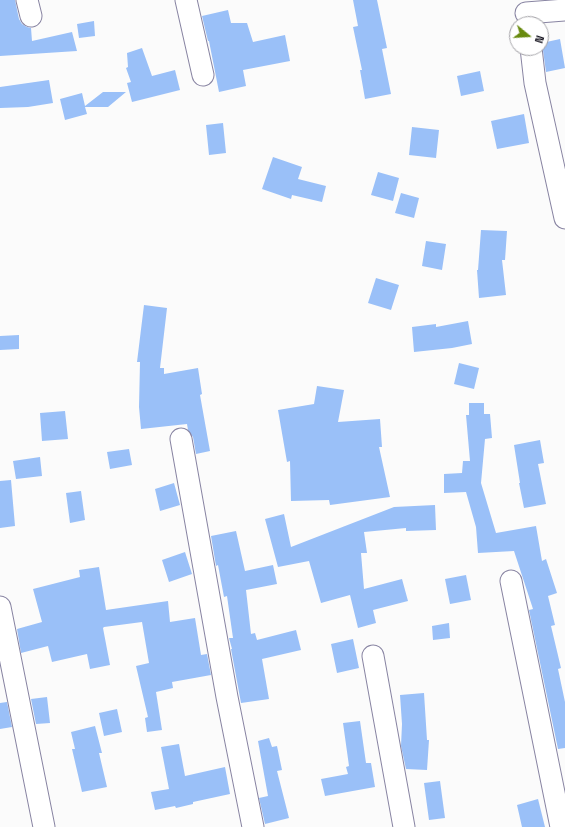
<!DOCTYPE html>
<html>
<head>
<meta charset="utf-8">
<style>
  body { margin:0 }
  #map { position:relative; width:565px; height:827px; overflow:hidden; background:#fbfbfb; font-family:"Space Grotesk",sans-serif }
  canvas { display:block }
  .north { position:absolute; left:509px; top:16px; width:40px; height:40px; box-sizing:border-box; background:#fff; border:1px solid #a1a0a5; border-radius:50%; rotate:108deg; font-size:11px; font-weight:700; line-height:16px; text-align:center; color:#14121d }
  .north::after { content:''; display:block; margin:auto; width:14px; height:18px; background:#688a0e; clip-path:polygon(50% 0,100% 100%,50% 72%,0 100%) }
</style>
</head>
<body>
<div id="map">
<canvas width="565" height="827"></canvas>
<div class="north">N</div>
</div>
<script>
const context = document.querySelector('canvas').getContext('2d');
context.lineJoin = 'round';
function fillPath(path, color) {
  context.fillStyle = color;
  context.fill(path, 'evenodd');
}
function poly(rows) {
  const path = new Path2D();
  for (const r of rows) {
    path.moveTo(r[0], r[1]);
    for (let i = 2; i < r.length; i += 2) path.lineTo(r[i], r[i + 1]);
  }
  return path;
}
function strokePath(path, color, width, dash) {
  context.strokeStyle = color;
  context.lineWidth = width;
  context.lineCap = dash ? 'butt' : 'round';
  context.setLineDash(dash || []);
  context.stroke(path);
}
fillPath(poly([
  [0,0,15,0,19,19,22,24,27,27,31,28,32,41,72,32,77,51,0,56],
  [353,0,377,0,387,48,382,49,391,94,365,99,360,70,362,70,353,27,358,26],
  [228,10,231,23,247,23,253,42,285,35,290,61,243,70,246,86,219,92,209,41,208,41,202,16],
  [94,21,95,36,79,38,77,24],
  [560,39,565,68,546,72,542,43],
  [142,48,152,76,175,70,180,90,132,102,127,83,131,82,126,68,128,67,127,53],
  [480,71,484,91,461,96,457,76],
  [49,80,53,103,28,107,0,108,0,87],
  [103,92,126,92,108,107,85,107,87,114,65,120,60,99,82,93,85,106],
  [524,114,529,143,497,149,491,121],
  [223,123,226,153,209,155,206,125],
  [412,127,439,130,436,158,409,155],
  [273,157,302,167,298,179,326,186,322,202,292,195,291,199,262,189],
  [378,172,399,178,393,201,371,195],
  [401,193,419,198,414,218,395,213],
  [481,230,507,231,505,260,502,260,506,295,479,298,477,270,478,270],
  [426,241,446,244,442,270,422,266],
  [376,278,399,285,391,310,368,303],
  [144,305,167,308,160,368,164,368,164,374,198,368,202,394,200,395,210,451,196,454,193,437,188,430,187,424,141,429,139,407,140,362,137,362],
  [468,321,472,344,452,348,414,352,412,327,436,324,436,327],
  [19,335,19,349,0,350,0,336],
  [459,363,479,368,474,389,454,384],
  [317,386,344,390,338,422,380,419,382,447,379,447,390,497,330,505,329,500,291,501,290,461,287,462,278,410,314,404],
  [469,403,484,403,484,414,490,414,492,438,485,439,481,483,496,533,536,526,542,561,546,559,557,593,548,596,555,625,551,626,561,668,558,669,565,702,565,748,558,749,529,610,533,609,514,551,478,553,476,527,466,492,444,493,444,474,462,473,463,461,470,461,466,415,469,415],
  [65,411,68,439,42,441,40,413],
  [540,440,544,463,538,464,546,504,524,508,519,483,520,483,514,445],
  [129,449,132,465,110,469,107,452],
  [40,457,42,476,16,479,13,461],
  [11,480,15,526,0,528,0,481],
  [174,483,180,505,160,511,155,489],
  [81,491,85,520,70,523,66,493],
  [435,505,436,530,406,531,406,528,364,532,367,553,361,553,364,589,402,579,408,601,373,610,376,623,358,628,350,595,321,603,309,561,278,567,265,519,284,514,291,547,394,507],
  [236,531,245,571,273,565,277,584,246,590,251,634,255,633,257,640,296,630,301,650,262,659,269,699,241,703,231,649,232,649,229,638,233,638,227,596,224,597,218,565,216,566,211,536],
  [185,552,192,574,169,582,162,560],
  [99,567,106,610,168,601,170,622,195,618,201,655,207,654,211,675,172,682,173,688,156,692,162,730,147,732,145,718,148,717,136,666,149,663,142,622,104,627,103,628,110,665,90,669,87,654,52,662,48,646,21,653,17,629,42,622,33,589,80,577,79,570],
  [466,575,471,600,450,604,445,579],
  [449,623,450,638,433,640,432,626],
  [353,639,359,668,337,673,331,644],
  [424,693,427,740,429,740,427,770,406,769,401,746,402,724,400,695],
  [47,697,50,723,36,724,31,699],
  [7,702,12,727,0,729,0,703],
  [117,709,122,732,104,736,99,713],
  [360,721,366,763,371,763,375,787,325,796,321,779,348,774,346,767,349,766,343,723],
  [95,726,102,753,99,753,107,787,82,792,72,749,75,749,71,732],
  [269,738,272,747,277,746,282,770,277,771,289,818,265,824,259,798,268,796,258,741],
  [179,744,185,776,225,767,230,794,193,802,193,804,176,808,175,806,155,810,151,792,169,789,161,747],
  [440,781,445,818,429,820,424,783],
  [538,799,545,827,522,827,517,805]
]), '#9ac0f8');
const minor = poly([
  [27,0,31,16],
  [186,0,203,75],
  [526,13,565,10],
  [531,48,535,83,565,218],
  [181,439,227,697,253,827],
  [511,581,561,827],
  [0,607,44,827],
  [373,656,404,827]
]);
strokePath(minor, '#8884a2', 23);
strokePath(minor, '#fff', 21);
</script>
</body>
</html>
